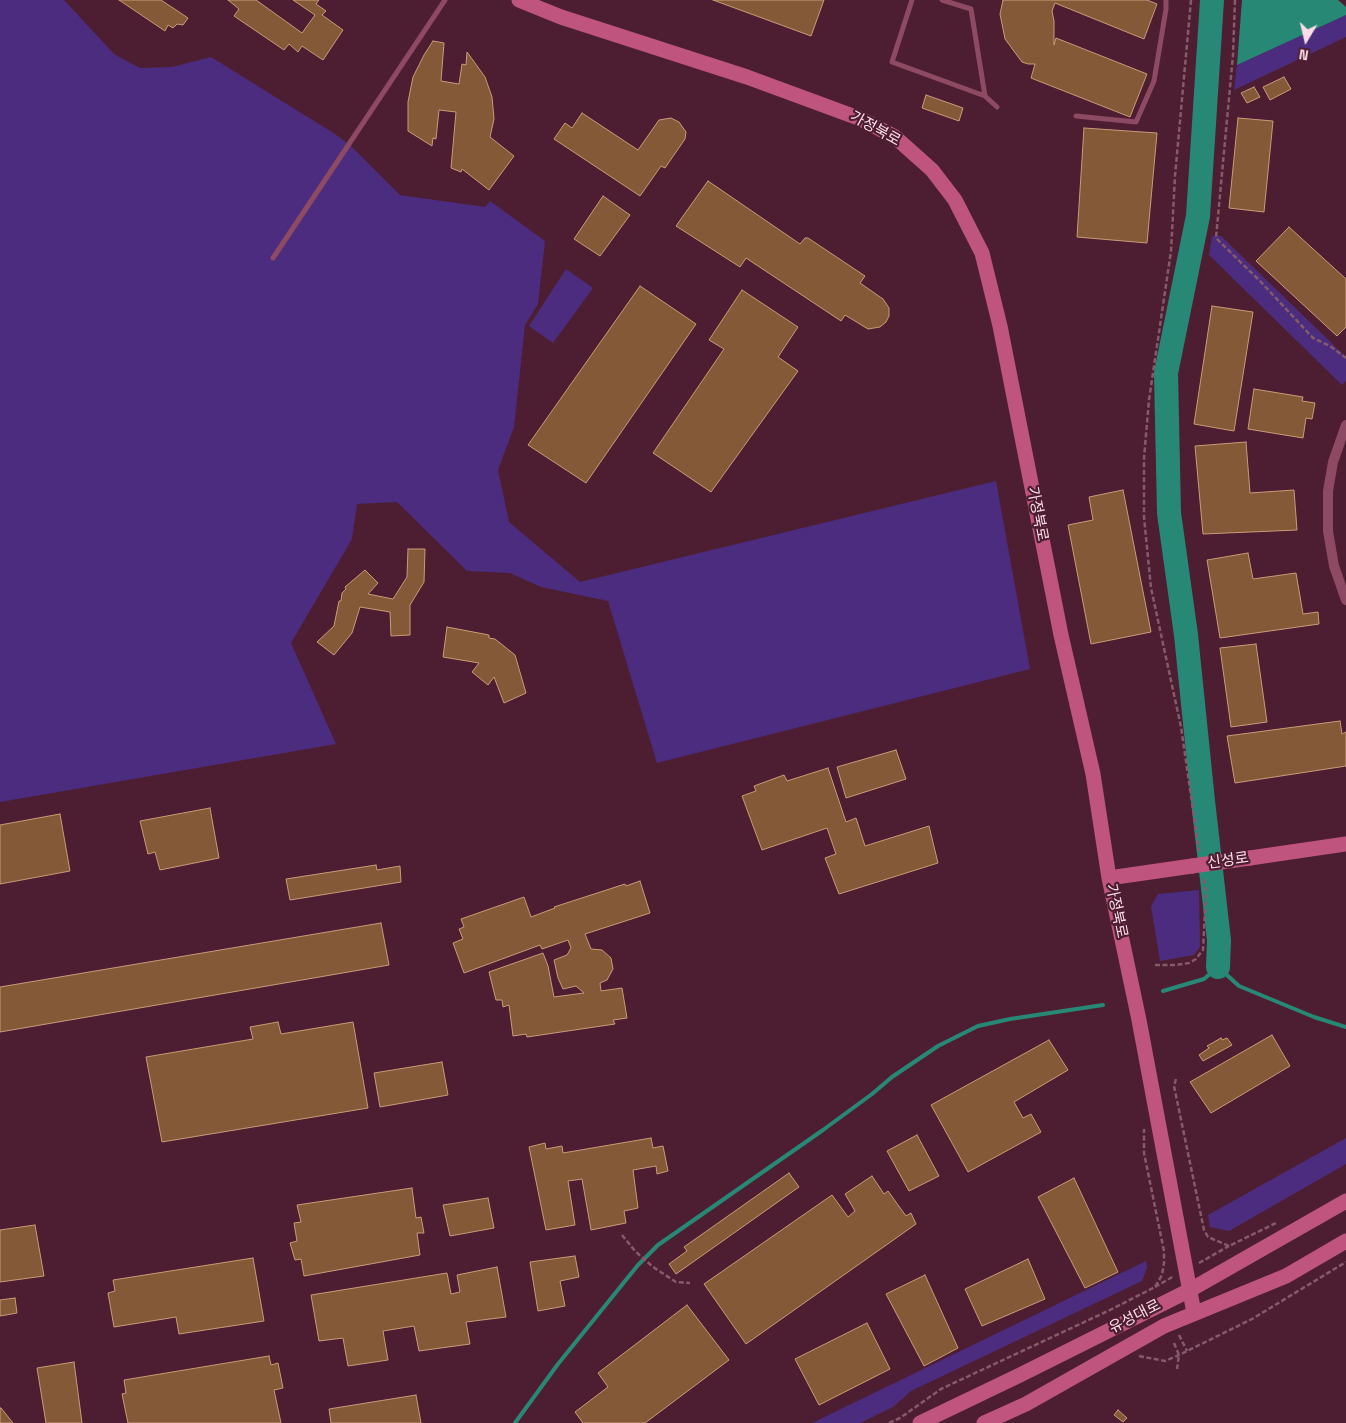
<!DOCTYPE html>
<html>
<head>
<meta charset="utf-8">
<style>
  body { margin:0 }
  #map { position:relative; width:1346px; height:1423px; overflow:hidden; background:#4d1e31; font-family:"Space Grotesk",sans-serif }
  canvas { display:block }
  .north { position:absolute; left:1281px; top:15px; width:50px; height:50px; -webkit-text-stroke:4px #4d1e31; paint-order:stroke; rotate:189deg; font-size:14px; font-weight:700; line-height:20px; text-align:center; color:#fcdce6 }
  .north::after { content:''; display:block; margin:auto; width:18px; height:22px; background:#fcdce6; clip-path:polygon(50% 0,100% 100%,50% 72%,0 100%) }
</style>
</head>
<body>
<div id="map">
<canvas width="1346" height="1423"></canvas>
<div class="north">N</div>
</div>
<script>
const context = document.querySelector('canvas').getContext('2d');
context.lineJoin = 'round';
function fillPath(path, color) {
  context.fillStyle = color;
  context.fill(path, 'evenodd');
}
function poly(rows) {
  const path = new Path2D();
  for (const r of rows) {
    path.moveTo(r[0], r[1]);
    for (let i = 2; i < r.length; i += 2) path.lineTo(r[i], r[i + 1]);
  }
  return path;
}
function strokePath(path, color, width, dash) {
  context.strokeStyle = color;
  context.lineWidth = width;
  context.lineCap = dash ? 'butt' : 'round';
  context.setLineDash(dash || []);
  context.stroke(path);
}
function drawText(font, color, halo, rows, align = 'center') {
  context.font = font + ' "Space Grotesk","Noto Sans KR",sans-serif';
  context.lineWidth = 4.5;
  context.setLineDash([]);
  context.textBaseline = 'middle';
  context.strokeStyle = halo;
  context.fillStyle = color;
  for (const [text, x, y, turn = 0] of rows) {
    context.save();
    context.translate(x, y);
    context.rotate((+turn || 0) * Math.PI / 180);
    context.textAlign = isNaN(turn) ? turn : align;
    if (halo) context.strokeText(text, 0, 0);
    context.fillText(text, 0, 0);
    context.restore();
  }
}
fillPath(poly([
  [0,0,64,0,114,54,140,68,172,67,211,57,335,134,350,145,400,195,485,207,490,201,545,241,538,304,525,325,514,427,498,470,509,522,580,582,996,481,1030,669,657,763,608,601,541,587,510,573,467,571,397,502,357,504,352,539,291,643,336,744,0,802],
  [1346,15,1346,37,1234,90,1237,65],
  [1212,236,1221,236,1346,357,1346,381,1342,385,1209,255],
  [566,269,593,288,553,343,529,326],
  [1199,890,1200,947,1194,955,1160,961,1151,906,1158,894],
  [1346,1138,1346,1164,1229,1231,1210,1227,1208,1215],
  [1146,1261,1147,1268,1142,1281,911,1391,893,1407,860,1423,812,1423]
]), '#4c2c7e');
fillPath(poly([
  [1242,0,1338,0,1346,7,1346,15,1237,65]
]), '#288876');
strokePath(poly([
  [1163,991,1204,979,1218,967,1239,986,1314,1017,1346,1027],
  [515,1423,558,1364,638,1265,658,1245,823,1130,872,1094,892,1077,938,1046,978,1026,1010,1019,1103,1005]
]), '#288876', 4);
strokePath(poly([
  [1212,0,1198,216,1166,373,1169,513,1186,635,1203,801,1219,940,1218,967]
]), '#288876', 24);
const building = poly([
  [119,0,161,0,188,18,183,25,177,24,173,28,168,25,165,31,119,0],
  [228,0,256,0,302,33,315,15,293,0,319,0,316,4,326,11,322,15,343,30,323,60,302,46,298,52,289,44,284,50,234,16,239,9,228,0],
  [713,0,824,0,811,36,713,0],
  [1003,0,1147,0,1157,4,1144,39,1055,3,1052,11,1054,21,1054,45,1056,38,1147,74,1130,117,1031,78,1035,64,1028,64,1022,62,1005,39,1000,14,1003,0],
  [433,41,444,43,441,81,459,84,462,64,466,65,467,52,485,77,492,97,494,119,490,137,514,156,489,190,462,169,461,172,451,168,456,112,439,110,436,139,433,138,432,146,408,131,408,102,413,77,424,55,433,41],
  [1284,77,1291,89,1270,100,1263,87,1284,77],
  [1254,87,1260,97,1247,103,1241,93,1254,87],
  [926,95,963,108,959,121,922,108,926,95],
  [582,113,638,150,659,120,671,118,679,122,686,132,685,139,665,168,661,166,640,196,554,139,565,123,572,128,582,113],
  [1238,118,1273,121,1264,212,1229,208,1238,118],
  [1084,128,1157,133,1147,243,1077,237,1084,128],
  [708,181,800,244,805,238,808,238,865,276,860,283,883,299,889,308,889,316,886,322,880,327,868,329,845,315,841,321,746,258,740,267,676,226,708,181],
  [603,196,630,215,600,256,574,239,603,196],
  [1289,227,1346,279,1346,327,1337,336,1256,261,1289,227],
  [640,286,696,324,586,483,528,445,640,286],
  [742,290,798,327,778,357,798,371,711,492,653,453,724,349,709,340,742,290],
  [1212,306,1253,312,1234,431,1194,424,1212,306],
  [1254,389,1303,397,1302,401,1315,403,1312,419,1306,418,1303,438,1248,429,1254,389],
  [1246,442,1250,493,1294,490,1297,530,1203,534,1195,446,1246,442],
  [1123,490,1151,632,1091,644,1068,525,1093,520,1089,497,1123,490],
  [408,549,425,549,424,582,410,605,410,635,391,636,390,612,360,607,352,633,334,655,317,642,334,626,339,601,341,601,342,593,346,589,345,587,365,570,378,583,368,594,393,599,407,577,408,549],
  [1248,553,1253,579,1296,573,1303,614,1318,612,1319,624,1220,638,1207,560,1248,553],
  [447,627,489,635,489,638,495,639,515,655,526,693,504,703,494,677,488,685,472,672,479,663,443,657,447,627],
  [1256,644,1267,722,1231,727,1220,648,1256,644],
  [1340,721,1342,734,1346,732,1346,766,1235,783,1227,736,1340,721],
  [896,750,906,779,846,798,837,767,896,750],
  [828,768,846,822,856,818,865,846,929,826,938,863,839,894,825,858,836,854,827,828,762,850,742,796,756,791,754,786,784,775,787,781,828,768],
  [210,808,219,858,160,870,155,852,148,854,140,821,210,808],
  [60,814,70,871,0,884,0,825,60,814],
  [376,865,377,870,400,866,401,882,290,900,286,879,376,865],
  [640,881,650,913,585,934,591,949,602,950,611,958,613,969,607,980,600,983,601,991,622,988,627,1018,613,1020,615,1024,527,1037,526,1034,513,1036,509,1005,503,1007,502,1000,496,1000,489,972,543,953,548,966,554,997,584,993,576,986,563,989,558,978,554,960,567,955,571,948,568,940,542,949,540,945,464,973,453,943,463,939,459,929,464,927,461,919,524,897,531,917,555,908,554,907,625,884,626,886,640,881],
  [381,923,389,965,0,1032,0,987,381,923],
  [278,1022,281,1034,353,1022,368,1108,162,1142,146,1057,253,1039,250,1027,278,1022],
  [1272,1035,1290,1066,1211,1113,1190,1082,1272,1035],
  [1221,1038,1222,1040,1227,1038,1232,1045,1203,1061,1199,1055,1209,1048,1207,1046,1221,1038],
  [1049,1040,1068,1070,1014,1102,1023,1118,1031,1114,1041,1132,968,1172,931,1105,1049,1040],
  [442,1062,448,1095,380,1107,374,1073,442,1062],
  [917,1135,939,1176,909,1191,887,1151,917,1135],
  [651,1138,653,1148,663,1146,668,1171,657,1174,656,1166,633,1170,638,1208,624,1211,626,1223,591,1230,582,1179,568,1181,575,1225,546,1230,529,1147,545,1143,546,1149,562,1146,563,1153,651,1138],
  [789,1173,799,1187,676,1274,669,1264,687,1251,684,1247,789,1173],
  [872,1176,884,1194,888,1191,906,1216,911,1213,916,1224,746,1344,704,1284,832,1195,848,1217,855,1211,845,1194,872,1176],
  [1074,1178,1118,1272,1085,1288,1038,1197,1074,1178],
  [412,1188,416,1218,421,1217,424,1233,417,1233,420,1255,304,1276,301,1259,295,1260,290,1243,297,1241,294,1223,301,1222,297,1205,412,1188],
  [488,1198,494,1228,450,1236,443,1205,488,1198],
  [35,1225,44,1276,0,1282,0,1230,35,1225],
  [575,1256,579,1277,560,1281,565,1306,538,1311,530,1262,575,1256],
  [253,1258,264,1321,179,1334,176,1317,114,1327,108,1293,115,1291,113,1280,253,1258],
  [1028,1259,1045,1299,982,1326,965,1289,1028,1259],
  [497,1267,506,1317,466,1322,470,1344,419,1351,414,1326,383,1331,388,1360,348,1366,343,1338,319,1341,311,1295,447,1273,451,1294,460,1292,457,1275,497,1267],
  [925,1275,958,1348,924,1366,886,1294,925,1275],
  [15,1298,17,1313,0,1316,0,1300,15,1298],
  [687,1305,729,1360,645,1423,583,1423,575,1412,608,1387,598,1373,687,1305],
  [867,1323,890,1369,819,1405,795,1359,867,1323],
  [269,1356,271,1365,278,1363,283,1388,274,1390,281,1423,128,1423,122,1394,126,1393,124,1380,269,1356],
  [74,1362,82,1423,46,1423,37,1368,74,1362],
  [416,1395,421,1423,331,1423,329,1409,416,1395],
  [0,1408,1,1408,13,1423,0,1423,0,1408],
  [1118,1410,1127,1418,1123,1422,1114,1415,1118,1410]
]);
fillPath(building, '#845938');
strokePath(building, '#ca9b78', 1);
strokePath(poly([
  [1191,0,1175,176,1171,251,1149,400,1144,458,1144,517,1151,588,1181,727,1199,851],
  [1235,0,1233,55,1216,238,1260,281,1313,338,1330,346,1346,358],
  [1155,965,1176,965,1189,963,1196,959,1203,950,1206,890,1204,878],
  [1176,1079,1174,1086,1204,1230,1208,1237,1229,1246,1276,1223],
  [622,1235,635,1251,653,1267,676,1282,690,1283],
  [1199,1263,1229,1246],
  [1155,1287,1174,1276],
  [1179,1335,1187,1351],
  [1174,1343,1179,1355,1177,1369],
  [1139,1356,1165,1361,1179,1355,1252,1319,1346,1262],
  [889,1423,900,1418,941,1389,1110,1310,1155,1287,1162,1275,1164,1263,1164,1251,1144,1153,1144,1129]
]), '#855a6a', 2.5, [5, 2.5]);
strokePath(poly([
  [912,0,892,62,985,96,997,107],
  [942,0,971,9,985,96],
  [1076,116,1136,122,1154,81,1166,9,1166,0],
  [273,258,445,0]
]), '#8d4a62', 5);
strokePath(poly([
  [1346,425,1333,462,1328,491,1328,531,1334,566,1346,600]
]), '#8d4a62', 10);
strokePath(poly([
  [519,0,561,17,747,77,861,119,895,137,932,170,955,200,982,253,1000,326,1061,635,1093,774,1109,878,1139,1020,1194,1313],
  [1250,858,1346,844],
  [1109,878,1192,866],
  [920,1423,1020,1375,1190,1290,1346,1201],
  [984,1423,1026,1404,1164,1326,1286,1276,1346,1241]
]), '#bf547e', 15);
strokePath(poly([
  [1192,866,1250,858]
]), '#bf547e', 15);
drawText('15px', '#fcdce6', '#4d1e31', [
  ["가정북로",875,129,29],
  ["가정북로",1037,514,79],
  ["신성로",1228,861,-8],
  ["가정북로",1116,911,78],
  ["유성대로",1135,1317,-27]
]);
</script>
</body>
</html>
